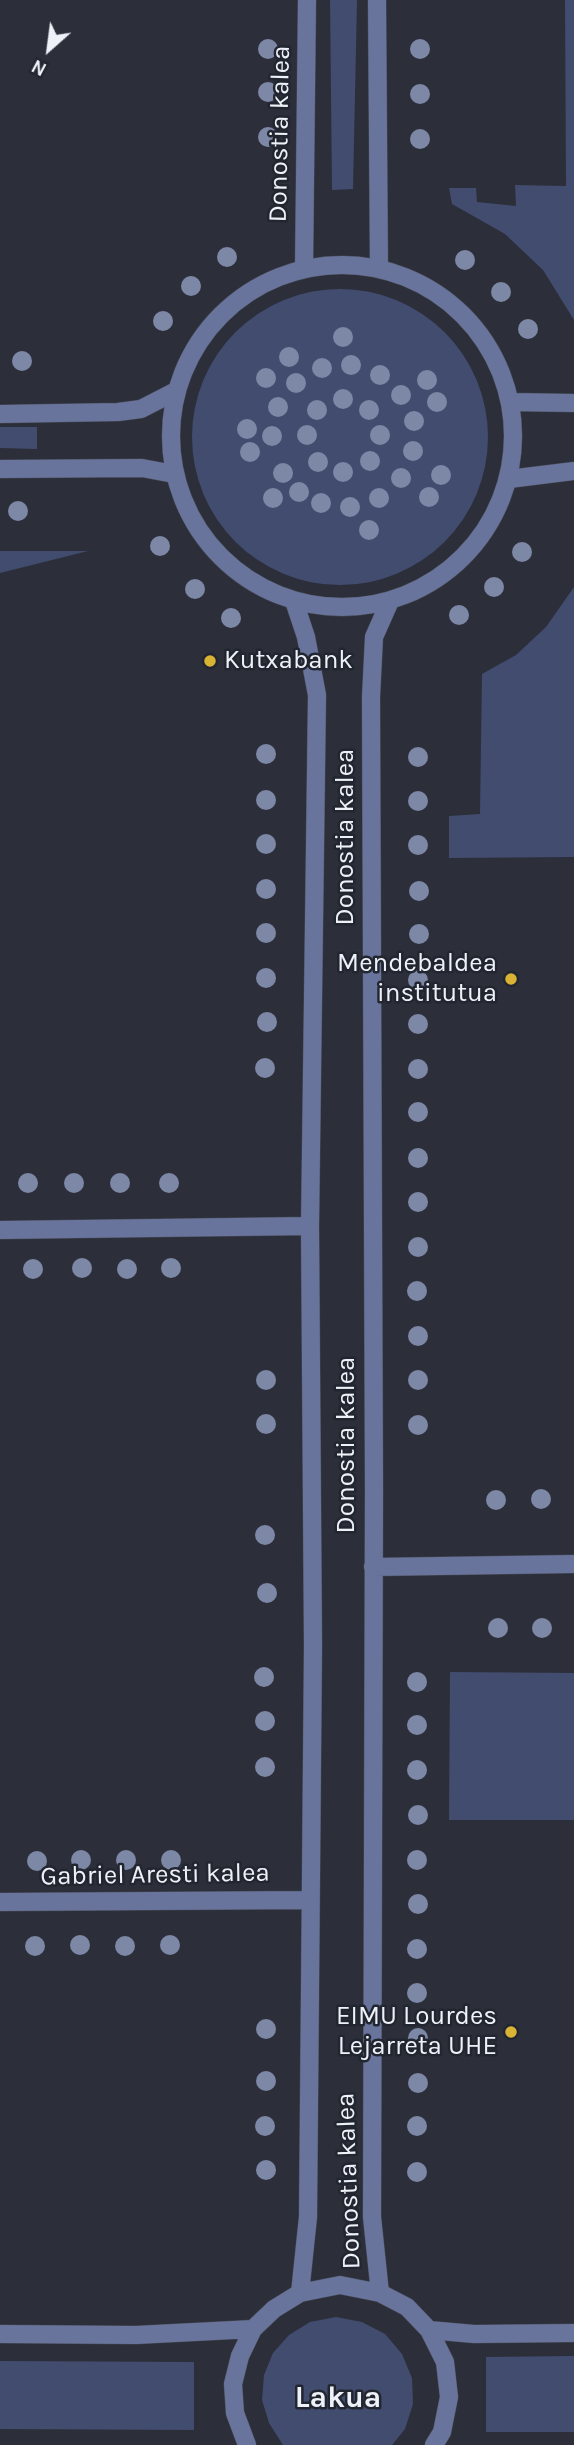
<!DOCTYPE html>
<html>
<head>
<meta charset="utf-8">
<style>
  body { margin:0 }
  #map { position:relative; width:574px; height:2445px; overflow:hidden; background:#2c2f3a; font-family:Karla,sans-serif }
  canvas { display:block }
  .north { position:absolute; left:14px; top:14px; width:70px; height:70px; -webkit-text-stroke:5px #222630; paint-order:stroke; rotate:208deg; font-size:19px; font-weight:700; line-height:28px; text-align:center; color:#eef1f8 }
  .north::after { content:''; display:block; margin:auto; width:24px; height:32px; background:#eef1f8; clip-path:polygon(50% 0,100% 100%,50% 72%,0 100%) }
</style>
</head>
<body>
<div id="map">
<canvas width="574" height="2445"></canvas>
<div class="north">N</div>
</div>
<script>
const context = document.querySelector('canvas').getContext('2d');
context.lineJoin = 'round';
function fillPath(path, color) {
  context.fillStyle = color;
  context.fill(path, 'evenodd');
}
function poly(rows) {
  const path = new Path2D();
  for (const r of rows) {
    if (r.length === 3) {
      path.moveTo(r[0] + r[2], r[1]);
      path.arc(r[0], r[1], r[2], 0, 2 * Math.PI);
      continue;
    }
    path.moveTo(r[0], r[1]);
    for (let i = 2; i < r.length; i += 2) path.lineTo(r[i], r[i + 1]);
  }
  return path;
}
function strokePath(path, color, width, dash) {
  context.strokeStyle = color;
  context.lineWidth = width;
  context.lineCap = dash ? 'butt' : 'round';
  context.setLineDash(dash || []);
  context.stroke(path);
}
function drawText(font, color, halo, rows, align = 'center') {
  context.font = font + ' Karla,sans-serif';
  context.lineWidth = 5;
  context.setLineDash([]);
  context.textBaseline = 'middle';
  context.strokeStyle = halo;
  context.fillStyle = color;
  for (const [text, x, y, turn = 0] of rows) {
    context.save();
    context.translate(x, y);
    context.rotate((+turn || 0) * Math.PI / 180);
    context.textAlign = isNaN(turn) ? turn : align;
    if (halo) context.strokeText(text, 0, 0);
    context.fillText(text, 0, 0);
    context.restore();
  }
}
fillPath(poly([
  [330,0,357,0,353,189,332,190],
  [565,0,574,0,574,320,543,270,505,234,452,204,449,188,476,188,477,202,516,206,515,185,566,186],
  [340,437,148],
  [0,427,37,427,37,449,0,448],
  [0,551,88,551,0,573],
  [574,587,574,857,449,858,449,816,480,814,482,674,516,655,546,627],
  [450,1672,574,1673,574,1820,449,1820],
  [336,2317,362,2322,385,2334,402,2354,412,2378,413,2404,405,2429,392,2445,283,2445,269,2423,262,2400,264,2375,273,2353,289,2335,310,2322],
  [574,2356,574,2432,486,2432,486,2357],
  [0,2361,194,2362,194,2430,0,2429]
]), '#414c6f');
const minor = poly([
  [377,0,379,269],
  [342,436,171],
  [304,269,307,0],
  [511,402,574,403],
  [0,414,118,412,141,409,176,391],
  [0,469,142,468,174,474],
  [509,479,574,471],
  [294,601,306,637,317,695,310,1226,313,1646,308,2217,300,2293],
  [0,1230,310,1226],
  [373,1567,574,1564],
  [0,1902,310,1900],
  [380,2293,372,2217,374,1489,371,697,374,637,390,601],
  [429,2330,474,2334,574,2333],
  [0,2334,136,2335,253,2329],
  [247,2445,235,2413,233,2384,240,2356,253,2329,274,2309,300,2293,340,2285,380,2293,407,2307,429,2330,445,2362,449,2397,442,2432,434,2445]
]);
strokePath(minor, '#474a55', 19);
strokePath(minor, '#68749c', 18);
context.fillStyle = '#7d87a6';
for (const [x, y] of [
  [268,49],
  [420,49],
  [268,92],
  [420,94],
  [268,137],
  [420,139],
  [227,257],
  [465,260],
  [191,286],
  [501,292],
  [163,321],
  [528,329],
  [343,337],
  [289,357],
  [22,361],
  [351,365],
  [322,368],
  [380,375],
  [266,378],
  [427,380],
  [296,383],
  [401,395],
  [343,399],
  [437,402],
  [278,407],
  [317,410],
  [369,410],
  [414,421],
  [247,429],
  [307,435],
  [380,435],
  [272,436],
  [413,451],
  [250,452],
  [370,461],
  [318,462],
  [343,472],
  [283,473],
  [441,475],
  [401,478],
  [299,492],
  [429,497],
  [273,498],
  [379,498],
  [321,503],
  [350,507],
  [18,511],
  [369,530],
  [160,546],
  [522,552],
  [494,587],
  [195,589],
  [459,615],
  [231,618],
  [266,754],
  [418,757],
  [266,800],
  [418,801],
  [266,844],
  [418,845],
  [266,889],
  [419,891],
  [266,933],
  [419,934],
  [266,978],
  [418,980],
  [267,1022],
  [418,1024],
  [265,1068],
  [418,1069],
  [418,1112],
  [418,1158],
  [28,1183],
  [74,1183],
  [120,1183],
  [169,1183],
  [418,1202],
  [418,1247],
  [82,1268],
  [171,1268],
  [33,1269],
  [127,1269],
  [417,1291],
  [418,1336],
  [266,1380],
  [418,1380],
  [266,1424],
  [418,1425],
  [541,1499],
  [496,1500],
  [265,1535],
  [267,1593],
  [498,1628],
  [542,1628],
  [264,1677],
  [417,1682],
  [265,1721],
  [417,1725],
  [265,1767],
  [417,1770],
  [418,1815],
  [81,1860],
  [126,1860],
  [171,1860],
  [417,1860],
  [37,1861],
  [418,1904],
  [80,1945],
  [170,1945],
  [35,1946],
  [125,1946],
  [417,1949],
  [417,1993],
  [266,2029],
  [418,2038],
  [266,2081],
  [418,2083],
  [265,2126],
  [417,2126],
  [266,2170],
  [417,2172]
]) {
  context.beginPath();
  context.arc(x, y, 10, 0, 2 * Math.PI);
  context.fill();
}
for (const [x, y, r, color] of [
  [210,661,7,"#d9b334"],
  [511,979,7,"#d9b334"],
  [511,2032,7,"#d9b334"]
]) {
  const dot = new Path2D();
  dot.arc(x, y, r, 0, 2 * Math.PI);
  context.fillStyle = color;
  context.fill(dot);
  strokePath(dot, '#222630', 2.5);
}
drawText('26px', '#eef1f8', '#222630', [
  ["Donostia kalea",280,134,-89],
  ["Donostia kalea",346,837,-90],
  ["Donostia kalea",347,1445,-90],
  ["Gabriel Aresti kalea",155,1875,-1],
  ["Donostia kalea",349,2181,-92]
]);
drawText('26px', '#eef1f8', '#222630', [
  ["Kutxabank",224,661,"left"],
  ["Mendebaldea",497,964],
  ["institutua",497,994],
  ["EIMU Lourdes",497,2017],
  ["Lejarreta UHE",497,2047]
], 'right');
drawText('bold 30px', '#eef1f8', '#222630', [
  ["Lakua",338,2398]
]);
</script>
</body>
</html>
